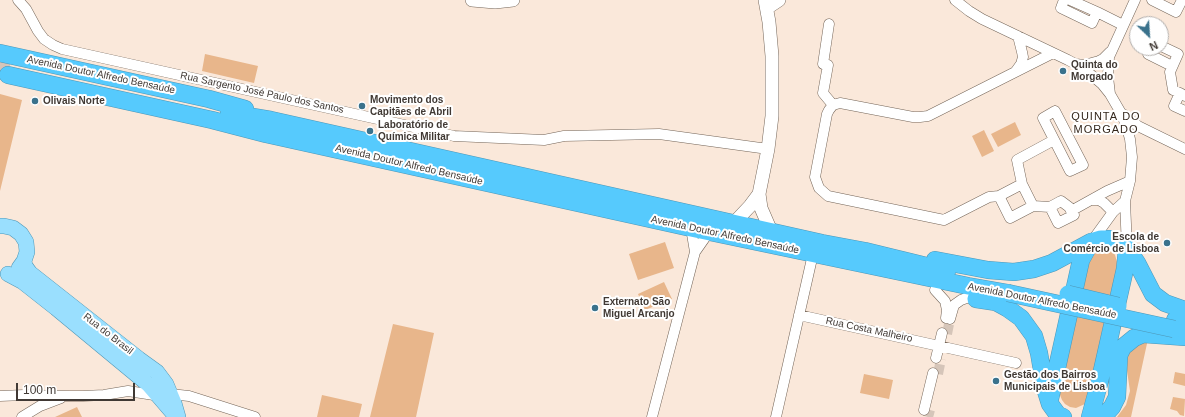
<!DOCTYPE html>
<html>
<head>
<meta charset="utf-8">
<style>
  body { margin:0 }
  #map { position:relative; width:1185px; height:417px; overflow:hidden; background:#fae8da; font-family:Arial,sans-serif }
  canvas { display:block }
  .north { position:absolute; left:1129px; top:16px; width:40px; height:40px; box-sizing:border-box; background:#fff; border:1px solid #b3b0ae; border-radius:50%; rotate:155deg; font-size:11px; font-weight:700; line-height:16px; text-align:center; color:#403934 }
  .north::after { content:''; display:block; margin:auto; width:14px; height:18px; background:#3a728c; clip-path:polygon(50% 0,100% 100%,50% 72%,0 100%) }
  .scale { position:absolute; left:16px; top:383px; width:119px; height:18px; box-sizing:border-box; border:2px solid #403934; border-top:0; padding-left:5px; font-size:12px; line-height:14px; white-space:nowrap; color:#403934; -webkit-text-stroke:3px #fff; paint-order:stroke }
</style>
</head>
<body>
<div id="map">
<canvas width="1185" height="417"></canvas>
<div class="north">N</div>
<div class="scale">100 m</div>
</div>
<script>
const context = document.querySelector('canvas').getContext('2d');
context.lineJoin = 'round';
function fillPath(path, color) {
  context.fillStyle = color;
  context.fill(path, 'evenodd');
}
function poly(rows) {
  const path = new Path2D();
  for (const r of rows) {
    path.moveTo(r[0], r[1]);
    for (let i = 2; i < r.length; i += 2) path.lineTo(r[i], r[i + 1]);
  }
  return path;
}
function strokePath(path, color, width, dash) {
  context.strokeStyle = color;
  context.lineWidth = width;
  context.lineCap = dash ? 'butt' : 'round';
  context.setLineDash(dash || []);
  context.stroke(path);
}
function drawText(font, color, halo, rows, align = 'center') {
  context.font = font + ' Arial,sans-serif';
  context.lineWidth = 4;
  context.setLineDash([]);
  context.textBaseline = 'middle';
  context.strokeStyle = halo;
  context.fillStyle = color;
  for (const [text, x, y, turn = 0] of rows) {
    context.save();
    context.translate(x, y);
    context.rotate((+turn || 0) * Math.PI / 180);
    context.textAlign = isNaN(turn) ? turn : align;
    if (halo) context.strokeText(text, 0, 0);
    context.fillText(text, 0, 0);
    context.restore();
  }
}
fillPath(poly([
  [205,54,258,66,254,83,202,71],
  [0,94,22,100,0,191],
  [1015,122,1021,135,998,147,991,134],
  [984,130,994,151,982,157,972,136],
  [665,242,674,268,638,280,629,254],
  [1105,249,1112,251,1115,255,1118,265,1088,400,1085,404,1076,408,1070,407,1065,404,1062,400,1060,395,1060,389,1089,260,1091,256,1097,251],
  [664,282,672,299,645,310,638,294],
  [393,324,434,333,416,417,370,417],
  [1148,339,1131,417,1117,417,1126,405,1130,391,1126,364,1126,357,1131,348],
  [1175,372,1185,374,1185,386,1173,383],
  [864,374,893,380,889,399,860,393],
  [322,395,362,404,359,417,317,417],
  [1173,397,1185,399,1184,416,1180,415,1177,411,1170,409],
  [77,407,82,417,55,417]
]), '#e8b68b');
strokePath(poly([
  [947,334,950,319],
  [938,374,941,359],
  [928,417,930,410]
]), '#d5c5b9', 10, [10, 5]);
strokePath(poly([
  [0,63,10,65]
]), '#d5c5b9', 17, [17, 8]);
const street = poly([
  [18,0,26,9,38,31,44,39,53,45,62,49,454,136,544,140,564,136,659,134,768,149],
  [955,0,969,11,982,19,1068,60,1083,68,1102,84,1110,94,1121,113,1126,125,1130,139,1132,157,1130,181,1125,201,1127,248],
  [1064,0,1061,8,1092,23,1097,12,1070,0],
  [1152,0,1176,12,1182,0],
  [1097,12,1123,25],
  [829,24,823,64,828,65,823,93,833,105],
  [1161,46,1178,54,1170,72,1173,90,1180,93],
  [1151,48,1148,54,1172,66],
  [1076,64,1084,65,1099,61,1103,59,1110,52],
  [1016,71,1021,64,1023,57,1022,52,1018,36],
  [1110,94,1108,77,1109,57,1135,0],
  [1185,96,1180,93,1174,106,1185,111],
  [1055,111,1083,165,1070,171,1043,118,1055,111],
  [1123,114,1138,126,1185,149],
  [1022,184,1017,160,1054,140],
  [999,196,989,197,944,220,828,196,819,188,815,177,827,114,829,110,833,105,840,103,913,117,920,117,928,116,1053,53],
  [1092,200,1099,200,1104,203,1113,212],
  [1061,201,1069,207,1074,215,1058,223,1050,207,1061,201],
  [1033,206,1022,184,999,196,1010,218,1033,206,1050,207],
  [1071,211,1107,191,1130,181],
  [691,228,695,252],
  [1092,241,1113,212,1125,201],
  [935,290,945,301,947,310,946,318],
  [799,315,1016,363],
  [950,319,954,305,961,300,969,297],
  [936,358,942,333],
  [166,390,170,394,189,396,255,417],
  [0,396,24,395,69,396,83,396,104,395,128,391,154,395,159,397],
  [924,410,933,373],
  [22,417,40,406,61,398],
  [652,417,695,252,709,232],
  [776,417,813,254]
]);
const secondary = poly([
  [472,0,495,2,513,0],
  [765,0,769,22,772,56,772,116,768,149,759,194,761,208,771,231],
  [767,8,779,0],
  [734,223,750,206,759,194]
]);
const primary = poly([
  [0,226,4,226,13,228,21,234,26,242,27,252,24,261,19,268],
  [24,261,25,266,30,273,139,359,157,372,166,384,174,403,178,417],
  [8,274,23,282,56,308,149,385,173,413]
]);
const highway = poly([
  [0,53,209,99,245,109],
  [8,75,212,120,266,134,691,228,968,286,1008,293],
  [229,113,271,120,822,243,865,251,947,271],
  [935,260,988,270,1014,272,1034,269,1052,263,1091,242,1101,239,1111,239,1120,242,1127,248,1137,263,1153,294,1165,303,1185,310],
  [976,299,996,302,1007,308,1021,318,1034,336,1039,353,1045,388,1050,404,1058,415,1063,417],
  [1175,320,1185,322],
  [1050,399,1081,260,1091,242],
  [1090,417,1099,384,1125,269,1127,248],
  [1103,417,1112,407,1117,397,1119,355,1123,347,1134,338,1143,334,1185,337]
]);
strokePath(street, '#746558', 11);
strokePath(secondary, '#746558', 14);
strokePath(primary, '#4e97b7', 16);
strokePath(highway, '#4e97b7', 18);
strokePath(street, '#fff', 10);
strokePath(secondary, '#fff', 13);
strokePath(primary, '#9adffe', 15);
strokePath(highway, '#56cafd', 17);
const highwayBridge = poly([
  [1008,293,1174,329],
  [1068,294,1118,306]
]);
strokePath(highwayBridge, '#4e97b7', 18, []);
strokePath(highwayBridge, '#56cafd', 17);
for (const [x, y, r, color] of [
  [1063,71,4,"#3a728c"],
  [35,101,4,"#3a728c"],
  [362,106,4,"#3a728c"],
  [370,131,4,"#3a728c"],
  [1167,243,4,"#3a728c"],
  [595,308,4,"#3a728c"],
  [996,381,4,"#3a728c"]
]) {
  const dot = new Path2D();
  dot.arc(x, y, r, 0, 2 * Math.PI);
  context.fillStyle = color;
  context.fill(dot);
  strokePath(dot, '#fff', 1.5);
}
drawText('bold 10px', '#403934', '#fff', [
  ["Quinta do",1071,65],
  ["Morgado",1071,77],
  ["Movimento dos",370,100],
  ["Capitães de Abril",370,112],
  ["Olivais Norte",43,101],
  ["Laboratório de",378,125],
  ["Química Militar",378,137],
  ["Escola de",1159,237,"right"],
  ["Comércio de Lisboa",1159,249,"right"],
  ["Externato São",603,302],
  ["Miguel Arcanjo",603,314],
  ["Gestão dos Bairros",1004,375],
  ["Municipais de Lisboa",1004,387]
], 'left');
drawText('10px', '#403934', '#fff', [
  ["Avenida Doutor Alfredo Bensaúde",101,75,12],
  ["Rua Sargento José Paulo dos Santos",262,93,12],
  ["Avenida Doutor Alfredo Bensaúde",409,165,13],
  ["Avenida Doutor Alfredo Bensaúde",725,235,12],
  ["Avenida Doutor Alfredo Bensaúde",1042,301,11],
  ["Rua Costa Malheiro",869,330,12],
  ["Rua do Brasil",108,334,38]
]);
context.letterSpacing = '1px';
drawText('11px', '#34271c', '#fff', [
  ["QUINTA DO",1106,117],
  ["MORGADO",1106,130]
]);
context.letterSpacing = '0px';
</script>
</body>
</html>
